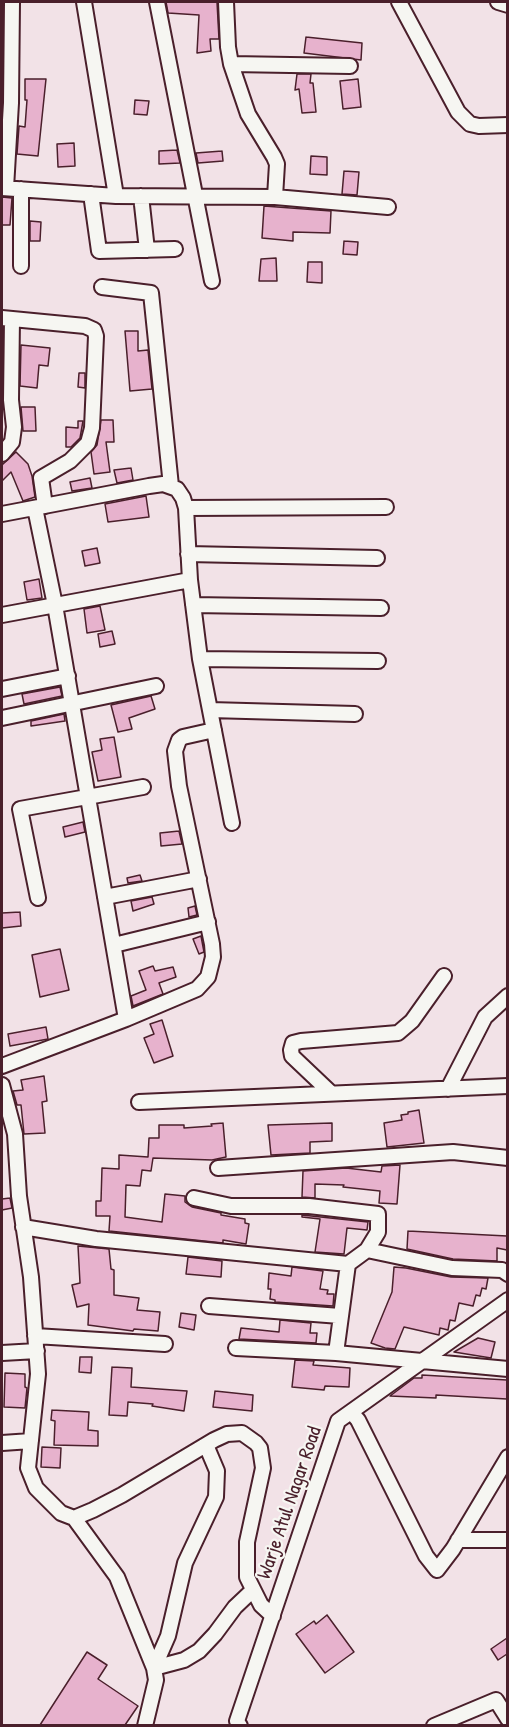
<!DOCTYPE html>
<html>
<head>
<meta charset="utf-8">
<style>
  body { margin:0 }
  #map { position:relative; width:509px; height:1727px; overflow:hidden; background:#f2e2e7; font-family:"Patrick Hand",sans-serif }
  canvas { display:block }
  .frame { position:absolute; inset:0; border:3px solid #4a1f2b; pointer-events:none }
</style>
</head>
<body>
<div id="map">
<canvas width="509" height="1727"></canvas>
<div class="frame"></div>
</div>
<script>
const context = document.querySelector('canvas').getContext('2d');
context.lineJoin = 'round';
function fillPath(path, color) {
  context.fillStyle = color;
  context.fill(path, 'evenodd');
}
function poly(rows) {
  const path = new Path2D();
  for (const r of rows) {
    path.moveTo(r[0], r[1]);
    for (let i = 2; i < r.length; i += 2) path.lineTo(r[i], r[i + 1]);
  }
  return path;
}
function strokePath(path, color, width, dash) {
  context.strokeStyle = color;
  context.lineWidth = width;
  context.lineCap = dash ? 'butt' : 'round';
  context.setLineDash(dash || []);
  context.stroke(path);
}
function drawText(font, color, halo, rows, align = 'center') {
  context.font = font + ' "Patrick Hand",sans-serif';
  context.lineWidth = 4.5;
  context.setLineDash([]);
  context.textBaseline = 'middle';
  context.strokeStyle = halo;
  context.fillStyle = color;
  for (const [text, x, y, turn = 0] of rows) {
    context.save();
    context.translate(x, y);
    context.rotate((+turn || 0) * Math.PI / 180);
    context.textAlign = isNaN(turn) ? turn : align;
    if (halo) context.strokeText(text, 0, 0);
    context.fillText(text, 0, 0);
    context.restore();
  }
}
const building = poly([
  [166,2,217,2,219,39,210,39,211,51,197,53,199,15,168,13,166,2],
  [306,37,362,43,361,60,304,53,306,37],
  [297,74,311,74,310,83,313,83,316,112,302,113,299,89,295,90,297,74],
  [25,79,46,79,38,156,17,154,19,126,25,127,27,100,25,100,25,79],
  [358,79,361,107,343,109,340,81,358,79],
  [135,100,149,101,147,115,134,114,135,100],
  [74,143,75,166,58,167,57,144,74,143],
  [177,150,180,163,159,164,159,151,177,150],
  [222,151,223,161,198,163,196,153,222,151],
  [311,156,327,157,327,175,310,174,311,156],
  [344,171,359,172,357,195,342,194,344,171],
  [2,197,12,198,10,225,2,225,2,197],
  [264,206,331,211,330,233,293,232,293,241,262,238,264,206],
  [30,221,41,222,40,241,30,241,30,221],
  [344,241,358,242,357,255,343,254,344,241],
  [276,258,277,281,259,281,261,259,276,258],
  [308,262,322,262,322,283,307,282,308,262],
  [125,331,138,331,138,351,148,350,152,389,130,391,125,331],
  [21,345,50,348,48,366,39,365,37,388,20,386,21,345],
  [79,373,85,373,85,388,78,387,79,373],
  [21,407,35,407,36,431,23,431,21,407],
  [101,420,113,420,114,442,106,442,110,472,94,474,91,452,97,445,101,420],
  [78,421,83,421,80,438,71,447,66,447,66,427,78,428,78,421],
  [16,452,28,464,32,476,35,497,23,501,11,472,2,481,2,465,16,452],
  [131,468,133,480,117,483,114,470,131,468],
  [90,478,92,488,72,491,70,482,90,478],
  [146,496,149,517,108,522,105,504,146,496],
  [97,548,100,563,85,566,82,551,97,548],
  [39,579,42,598,27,600,24,582,39,579],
  [100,606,105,630,87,633,84,609,100,606],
  [112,631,115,644,100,647,98,634,112,631],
  [60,687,62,696,24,704,22,694,60,687],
  [151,696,155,709,129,718,132,729,118,732,111,705,151,696],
  [64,714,65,721,31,726,31,721,64,714],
  [114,737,121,777,98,781,92,752,102,750,100,739,114,737],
  [83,822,85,832,65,837,63,827,83,822],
  [179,831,182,844,161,846,160,833,179,831],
  [140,875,142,881,128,883,127,878,140,875],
  [152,897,154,904,133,911,131,901,152,897],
  [195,906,197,915,189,917,188,908,195,906],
  [20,912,21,926,2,928,2,913,20,912],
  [201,936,204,952,199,954,193,939,201,936],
  [60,949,69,990,40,997,32,955,60,949],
  [153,966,155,971,173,967,176,977,159,983,163,994,133,1006,131,996,146,990,139,971,153,966],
  [162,1020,173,1056,154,1063,144,1038,154,1034,150,1024,162,1020],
  [46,1027,48,1039,10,1046,8,1034,46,1027],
  [44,1076,47,1101,42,1102,45,1133,24,1134,21,1105,17,1105,13,1091,23,1090,21,1080,44,1076],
  [419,1110,424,1143,387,1147,384,1123,402,1120,401,1115,408,1114,408,1112,419,1110],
  [223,1123,226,1157,212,1160,153,1158,151,1171,142,1170,140,1186,126,1185,125,1217,162,1222,165,1194,185,1196,185,1202,192,1207,221,1213,221,1215,245,1219,245,1223,249,1224,246,1244,223,1240,223,1243,109,1231,110,1216,96,1216,96,1201,101,1201,102,1168,119,1169,119,1155,148,1157,149,1138,159,1138,159,1125,184,1125,184,1128,212,1126,211,1124,223,1123],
  [332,1123,332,1141,310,1142,310,1153,271,1155,268,1125,332,1123],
  [400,1165,397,1204,379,1203,380,1191,343,1187,344,1185,315,1184,315,1198,302,1197,303,1171,346,1168,381,1172,382,1166,400,1165],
  [10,1198,12,1208,2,1210,2,1199,10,1198],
  [302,1215,368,1222,367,1230,347,1228,344,1254,315,1252,320,1219,302,1217,302,1215],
  [408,1231,507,1236,507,1250,497,1248,497,1261,453,1259,407,1249,408,1231],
  [78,1246,109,1249,111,1269,114,1270,114,1295,139,1298,137,1310,160,1312,158,1331,134,1329,133,1331,88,1325,89,1304,77,1307,72,1285,80,1283,78,1246],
  [188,1257,222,1261,221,1277,186,1274,188,1257],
  [292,1267,323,1271,320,1289,328,1290,327,1294,334,1294,333,1306,275,1302,275,1300,270,1299,271,1289,268,1289,269,1273,291,1276,292,1267],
  [394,1267,406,1268,451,1277,488,1278,486,1289,482,1288,480,1296,476,1295,473,1306,459,1303,455,1321,450,1320,448,1330,440,1328,439,1335,404,1327,395,1349,385,1348,371,1343,392,1292,394,1267],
  [181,1313,196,1315,194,1330,179,1327,181,1313],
  [280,1320,311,1323,310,1333,317,1333,316,1343,239,1339,241,1328,279,1332,280,1320],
  [478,1338,495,1342,491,1358,454,1352,478,1338],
  [80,1357,92,1357,91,1373,79,1372,80,1357],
  [295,1360,314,1361,313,1365,350,1368,349,1387,325,1386,324,1390,292,1387,295,1360],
  [112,1367,132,1368,131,1387,187,1391,184,1411,152,1406,153,1404,128,1402,127,1416,109,1415,112,1367],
  [5,1373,25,1374,25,1387,27,1388,25,1408,4,1407,5,1373],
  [422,1375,507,1380,507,1399,436,1395,436,1398,390,1396,414,1378,422,1378,422,1375],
  [215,1391,253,1395,252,1411,213,1407,215,1391],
  [52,1410,89,1412,88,1430,98,1431,98,1446,54,1445,55,1421,51,1420,52,1410],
  [42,1447,61,1448,60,1468,41,1467,42,1447],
  [327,1615,354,1652,325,1673,296,1634,314,1621,316,1624,327,1615],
  [507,1638,507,1654,498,1660,491,1649,507,1638],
  [87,1652,107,1665,98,1679,138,1706,125,1725,40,1725,87,1652]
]);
fillPath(building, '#e7b2cd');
strokePath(building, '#4a1f2b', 1.5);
const minor = poly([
  [84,2,116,196],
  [157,2,212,281],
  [226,2,228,47,231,64,248,114,274,157,277,164,275,197],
  [399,2,458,112,470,124,479,126,508,125],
  [498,2,508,5],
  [231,64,350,66],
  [2,188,116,196,275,197,388,207],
  [6,188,11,103,12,2],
  [21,189,21,266],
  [91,194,99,251,175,249],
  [141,196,147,250],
  [102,287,151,293,171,486],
  [2,318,85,326,94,330,96,336,92,428,88,443,70,461,41,478,45,506],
  [2,454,12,442,14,427,11,400,12,319],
  [35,508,55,605,126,1019],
  [186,508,386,507],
  [2,514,149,486,163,484,177,489,183,498,186,508,190,580,200,659,232,823],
  [188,554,377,558],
  [193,605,381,608],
  [2,615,190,580],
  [200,659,378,661],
  [2,689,68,676],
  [210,710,355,714],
  [2,718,156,686],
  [105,897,199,879],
  [38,898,20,809,143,787],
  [114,945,208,922],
  [2,1066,126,1019,197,989,208,977,213,957,212,944,179,786,175,751,179,740,183,737,214,730],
  [2,1085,15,1134,19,1196,31,1277,38,1374,28,1468,36,1488,61,1513,74,1518,117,1577,154,1668,156,1680,145,1726],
  [448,1089,485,1017,508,996],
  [331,1093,292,1056,291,1050,293,1043,301,1041,398,1033,412,1021,444,976],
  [139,1102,508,1086],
  [218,1168,453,1152,508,1158],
  [23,1227,96,1239,348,1264,367,1250,378,1232,378,1214,309,1206,231,1206,194,1198],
  [367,1250,452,1268,502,1270,508,1274],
  [209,1306,340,1316],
  [35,1336,165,1344],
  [236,1348,336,1353,508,1369],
  [2,1353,37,1351],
  [336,1353,348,1264],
  [351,1412,358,1420,426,1556,437,1570,453,1549,508,1457],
  [2,1443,31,1441],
  [74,1518,93,1510,122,1495,214,1440,227,1434,242,1433,256,1443,260,1448,263,1468,247,1542,247,1577,261,1605,273,1616],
  [458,1540,508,1540],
  [154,1668,168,1636,185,1563,216,1497,217,1471,206,1445],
  [154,1668,184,1660,199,1651,215,1634,235,1607,253,1590],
  [240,1726,237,1721,338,1421,508,1300],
  [434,1726,496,1700,508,1719]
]);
strokePath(minor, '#4a1f2b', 18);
strokePath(minor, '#f6f6f2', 14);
drawText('20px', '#4a1f2b', '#f6f6f2', [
  ["Warje Atul Nagar Road",290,1503,-71]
]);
</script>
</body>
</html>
